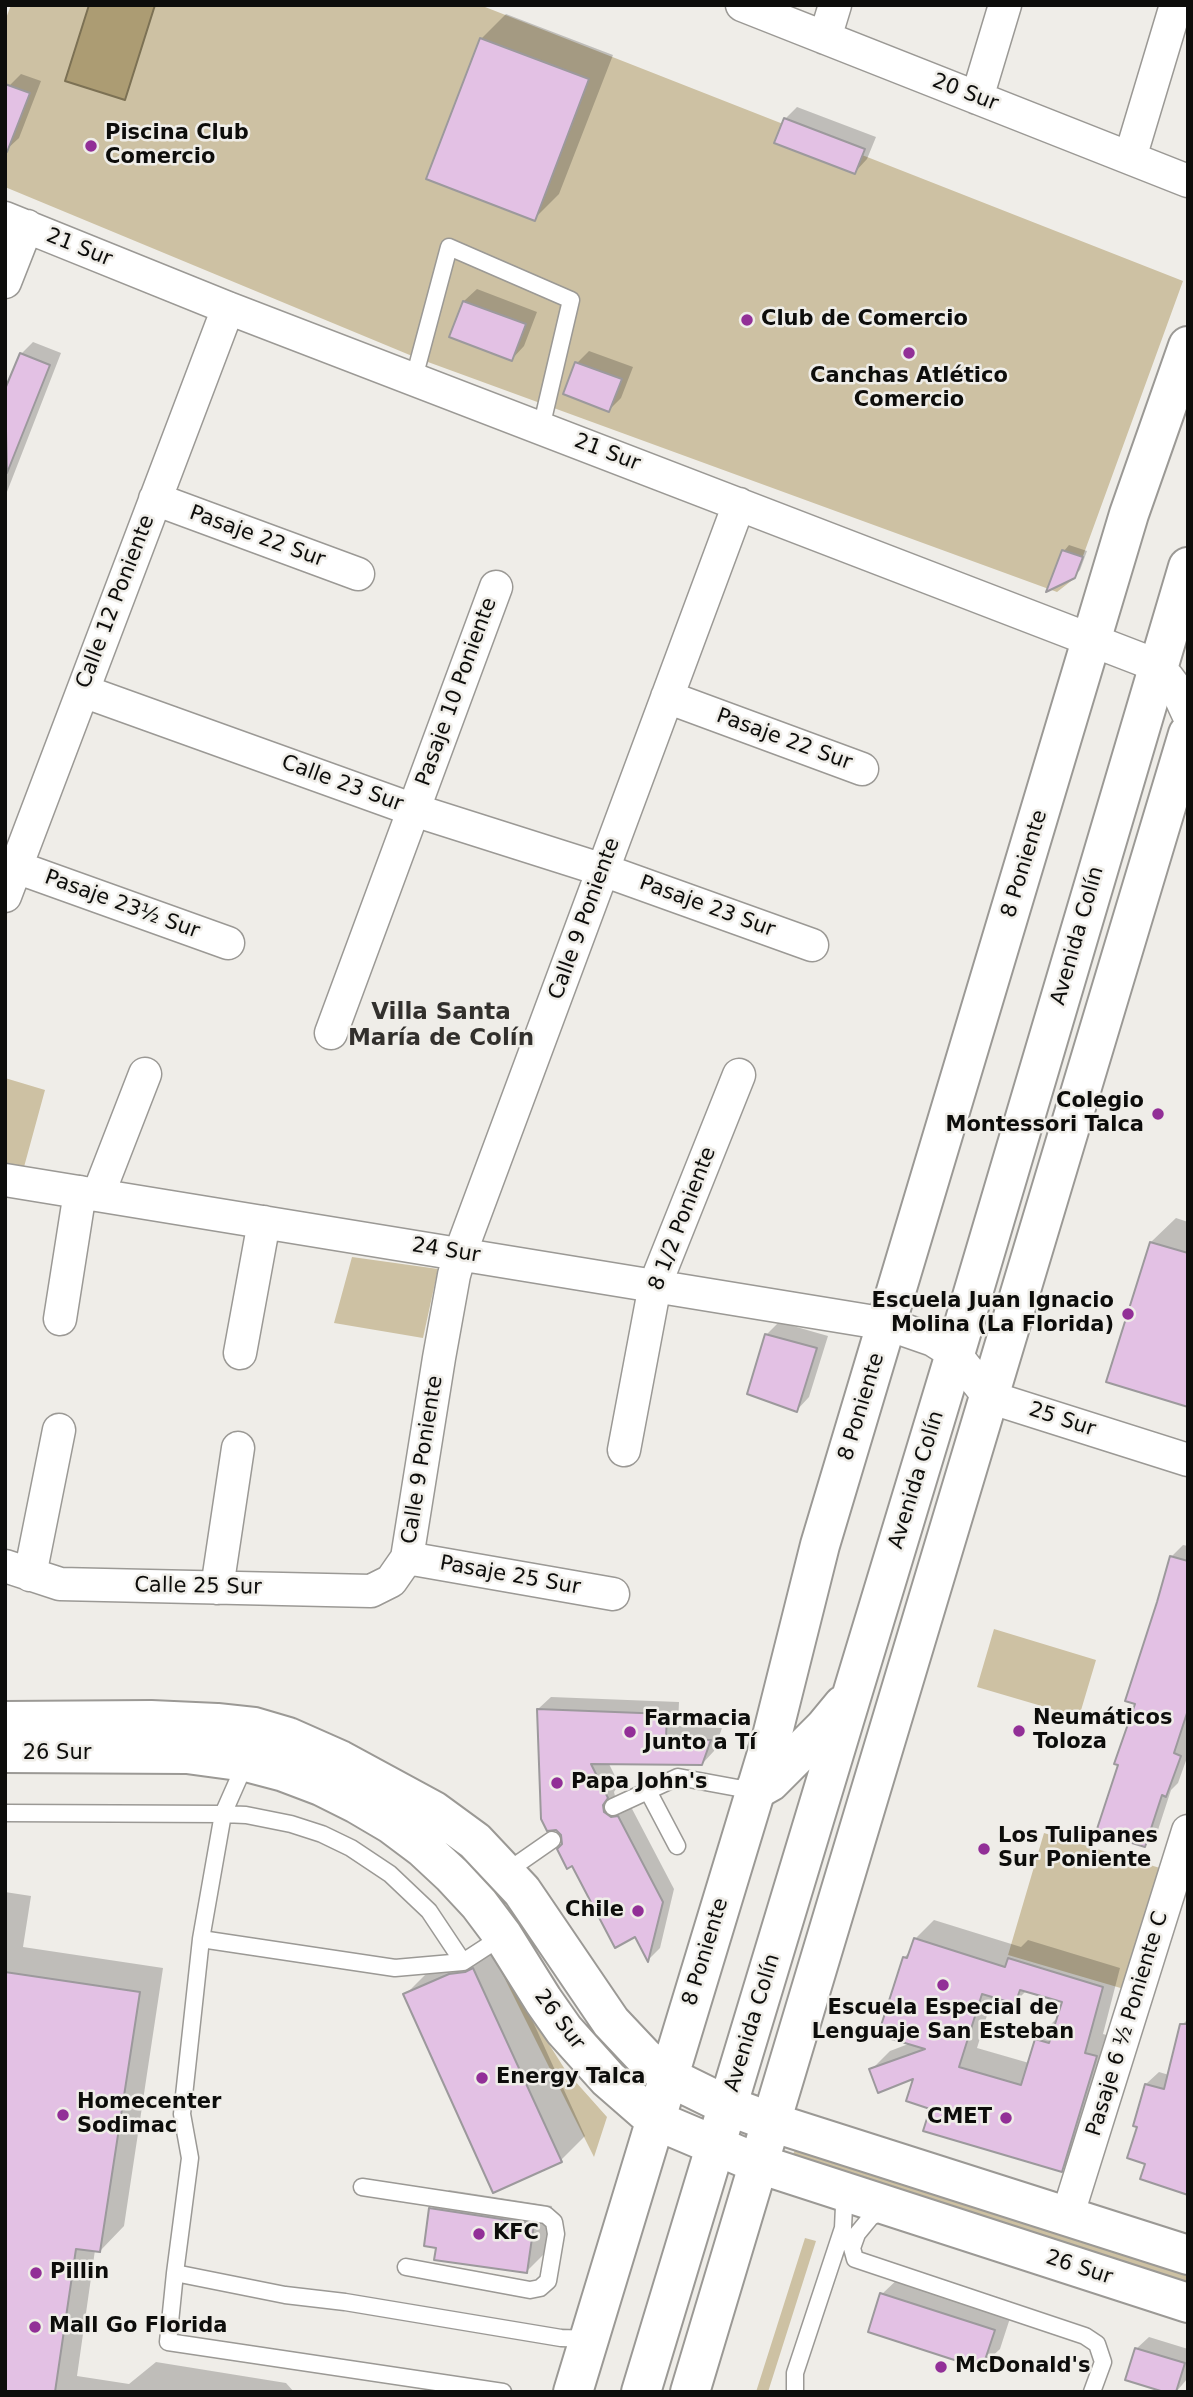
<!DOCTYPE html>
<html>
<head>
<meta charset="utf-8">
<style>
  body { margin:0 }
  #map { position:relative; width:1193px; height:2397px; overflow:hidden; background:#efede8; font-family:"DejaVu Sans",sans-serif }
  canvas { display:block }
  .frame { position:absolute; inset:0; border:7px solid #0d0d0b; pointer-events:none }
</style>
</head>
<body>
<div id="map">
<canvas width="1193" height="2397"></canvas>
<div class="frame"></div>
</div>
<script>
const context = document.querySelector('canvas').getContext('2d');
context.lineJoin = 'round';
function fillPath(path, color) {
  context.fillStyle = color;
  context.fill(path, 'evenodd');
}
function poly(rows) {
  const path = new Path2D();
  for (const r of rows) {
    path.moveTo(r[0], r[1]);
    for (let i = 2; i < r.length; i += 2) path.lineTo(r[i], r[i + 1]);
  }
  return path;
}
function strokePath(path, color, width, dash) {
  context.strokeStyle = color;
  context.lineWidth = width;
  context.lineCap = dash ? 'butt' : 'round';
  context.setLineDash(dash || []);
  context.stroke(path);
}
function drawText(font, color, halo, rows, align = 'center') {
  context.font = font + ' "DejaVu Sans",sans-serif';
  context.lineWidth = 5;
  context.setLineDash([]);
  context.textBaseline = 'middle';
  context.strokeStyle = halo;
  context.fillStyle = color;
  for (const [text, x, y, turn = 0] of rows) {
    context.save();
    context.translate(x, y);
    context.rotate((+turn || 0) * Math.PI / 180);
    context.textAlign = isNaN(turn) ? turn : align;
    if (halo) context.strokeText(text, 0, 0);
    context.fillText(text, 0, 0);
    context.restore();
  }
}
fillPath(poly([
  [11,5,480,5,1183,281,1075,578,1057,592,417,358,5,187,5,21],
  [5,1078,45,1090,24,1167,5,1163],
  [352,1257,438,1269,423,1338,334,1323],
  [994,1629,1096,1660,1079,1717,977,1687],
  [1044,1833,1160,1868,1124,1989,1008,1955],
  [495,1959,566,2071,607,2117,594,2157],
  [796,2148,1188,2272,1188,2291,791,2158],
  [805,2238,816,2241,768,2392,756,2392]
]), '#cdc1a3');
const water = poly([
  [89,5,155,5,125,100,65,81,89,5]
]);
fillPath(water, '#ac9c73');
strokePath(water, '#7c7154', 2);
fillPath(poly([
  [506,14,613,55,559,194,534,219,481,39],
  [21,74,41,81,19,138,6,150,9,86],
  [797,107,876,137,867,159,855,172,785,119],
  [477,289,537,312,524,346,512,359,464,301],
  [33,342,61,353,5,497,5,394,21,354],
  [589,351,633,367,621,398,609,410,577,363],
  [1069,545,1087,551,1080,570,1074,576,1049,588,1064,551],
  [1176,1218,1188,1222,1188,1405,1151,1242],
  [779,1322,828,1336,809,1397,797,1410,749,1393,767,1334],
  [1183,1545,1188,1546,1188,1734,1186,1741,1188,1742,1188,1755,1178,1783,1171,1790,1157,1833,1145,1845,1137,1703,1171,1557],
  [551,1697,679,1702,678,1726,722,1728,714,1751,702,1764,608,1762,619,1784,614,1792,616,1800,630,1805,674,1889,660,1948,649,1959,635,1935,564,1844,538,1709],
  [5,1892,31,1896,23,1947,163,1968,124,2226,100,2251,95,2250,77,2376,129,2384,156,2362,286,2383,294,2392,5,2392],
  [934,1920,1021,1947,1028,1940,1120,1968,1103,2034,1114,2037,1080,2151,1061,2170,916,2076,871,2070,890,2051,911,2043,904,1958,911,1950,915,1939],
  [1027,1990,1064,2001,1058,2021,1055,2020,1036,2040,1029,2063,977,2048,993,1996,1015,2002],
  [498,1945,585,2136,561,2160,405,1995,430,1970],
  [1188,2019,1188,2193,1139,2126,1146,2084,1159,2072,1169,2075,1181,2026],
  [449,2190,552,2206,545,2253,526,2272,438,2247,431,2209],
  [901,2276,1012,2312,1000,2349,981,2367,882,2294],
  [1149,2337,1188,2349,1188,2378,1176,2392,1136,2349]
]), '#0003');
const building = poly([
  [480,38,589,79,535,221,426,179,480,38],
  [5,84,30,93,7,152,5,152,5,84],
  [784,118,865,149,855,174,774,143,784,118],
  [463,301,526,324,512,361,449,337,463,301],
  [20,353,50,365,7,473,5,389,20,353],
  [575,362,622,379,609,412,563,394,575,362],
  [1062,550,1083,557,1075,578,1046,592,1062,550],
  [1150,1242,1188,1253,1188,1407,1106,1382,1150,1242],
  [765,1334,817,1348,797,1412,747,1394,765,1334],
  [1170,1556,1188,1561,1188,1710,1174,1753,1181,1756,1166,1797,1162,1795,1145,1847,1096,1832,1118,1765,1114,1764,1135,1704,1125,1701,1157,1602,1170,1556],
  [537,1709,667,1714,666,1738,711,1740,702,1765,591,1764,608,1798,603,1805,604,1812,611,1817,618,1816,663,1902,648,1962,635,1937,615,1948,572,1866,567,1869,557,1849,562,1844,561,1835,556,1830,547,1831,541,1819,537,1709],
  [914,1938,1005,1967,1008,1958,1103,1987,1085,2053,1097,2056,1062,2172,923,2131,930,2109,906,2101,913,2079,878,2093,869,2069,925,2049,878,2035,903,1957,907,1958,914,1938],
  [1020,1990,1062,2002,1049,2043,1035,2039,1021,2085,959,2067,982,1994,1015,2004,1020,1990],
  [473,1968,562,2162,493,2193,403,1994,449,1974,465,1972,473,1968],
  [5,1972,140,1992,100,2252,76,2249,55,2392,5,2392,5,1972],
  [1180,2024,1188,2024,1188,2195,1140,2179,1145,2164,1127,2158,1137,2127,1133,2126,1145,2084,1164,2089,1180,2024],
  [429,2208,534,2224,527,2273,434,2260,436,2248,424,2246,429,2208],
  [880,2293,995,2330,982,2369,868,2332,880,2293],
  [1135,2348,1185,2363,1176,2392,1164,2392,1125,2380,1135,2348]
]);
fillPath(building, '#e3c1e4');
strokePath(building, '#9c999c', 2);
const service = poly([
  [414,378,449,247,571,300,541,428],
  [246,1762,223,1814,201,1939,182,2114,190,2158,175,2273,168,2342,503,2392],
  [648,1791,677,1846],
  [613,1807,678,1777,754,1791],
  [5,1813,223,1814,246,1815,291,1824,322,1834,351,1848,390,1874,429,1911,463,1962],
  [506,1872,552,1840],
  [201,1939,395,1968,463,1962,503,1936],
  [362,2187,546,2215,554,2222,556,2234,548,2281,540,2288,530,2290,406,2267],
  [886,2209,871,2217,857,2234,852,2248,855,2259,1085,2336,1097,2344,1103,2362,1092,2392],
  [175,2273,285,2295,345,2302,561,2338,590,2339],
  [795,2392,795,2373,843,2228,844,2206,840,2191]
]);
const minor = poly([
  [742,5,1188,181],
  [825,38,835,5],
  [977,98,1005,5],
  [1130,158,1176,5],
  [5,218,228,308,1143,660,1157,668,1168,678,1177,690,1188,714],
  [5,282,27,226],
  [155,499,358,574],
  [83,691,414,810,603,870,812,945],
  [667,697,862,769],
  [16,867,228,943],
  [5,896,228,308],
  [331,1033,496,587],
  [5,1180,887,1324,933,1340,955,1354,989,1397,1188,1460],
  [98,1195,145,1074],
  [60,1319,80,1192],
  [240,1353,264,1222],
  [624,1450,655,1285,739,1075],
  [407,1558,613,1594],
  [5,1566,60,1584,371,1591,391,1581,407,1558,439,1358,454,1275,460,1254,739,504],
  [30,1575,59,1430],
  [217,1588,238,1448],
  [1067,2217,1188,1831]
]);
const tertiary = poly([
  [5,1721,151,1720,217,1723,254,1727,288,1737,340,1760,434,1811,475,1841,522,1891,611,2022,644,2057,669,2077,728,2106,771,2122,1188,2255],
  [5,1753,187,1754,246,1762,284,1772,321,1786,357,1804,391,1824,423,1848,452,1875,479,1904,503,1936,543,2000,564,2030,608,2079,655,2120,759,2164,1188,2303],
  [573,2392,771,1740,820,1545,1129,514,1188,346]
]);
const primary = poly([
  [754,1791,770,1782,824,1728,843,1705],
  [641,2392,955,1354,1188,567],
  [690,2392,1188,734]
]);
strokePath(service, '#9b9995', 19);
strokePath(minor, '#9b9995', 35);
strokePath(tertiary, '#9b9995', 42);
strokePath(primary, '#9b9995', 42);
strokePath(service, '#fff', 16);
strokePath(minor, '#fff', 32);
strokePath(tertiary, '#fff', 38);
strokePath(primary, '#fff', 38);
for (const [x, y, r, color] of [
  [91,146,7,"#922f97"],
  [747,320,7,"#922f97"],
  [909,353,7,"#922f97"],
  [1158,1114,7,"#922f97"],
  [1128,1314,7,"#922f97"],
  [1019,1731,7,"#922f97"],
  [630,1732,7,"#922f97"],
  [557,1783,7,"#922f97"],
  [984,1849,7,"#922f97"],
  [638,1911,7,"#922f97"],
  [943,1985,7,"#922f97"],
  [482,2078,7,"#922f97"],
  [63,2115,7,"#922f97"],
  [1006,2118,7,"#922f97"],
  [479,2234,7,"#922f97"],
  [36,2273,7,"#922f97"],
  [35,2327,7,"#922f97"],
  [941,2367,7,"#922f97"]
]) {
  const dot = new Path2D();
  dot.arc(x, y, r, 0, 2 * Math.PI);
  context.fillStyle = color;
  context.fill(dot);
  strokePath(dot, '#efede8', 2.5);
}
drawText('21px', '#0d0d0b', '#efede8', [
  ["20 Sur",965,93,21],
  ["21 Sur",79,248,22],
  ["21 Sur",607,453,21],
  ["Pasaje 22 Sur",257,537,20],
  ["Calle 12 Poniente",116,602,-69],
  ["Pasaje 10 Poniente",457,692,-70],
  ["Pasaje 22 Sur",784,740,20],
  ["Calle 23 Sur",342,784,20],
  ["8 Poniente",1025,864,-73],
  ["Pasaje 23½ Sur",122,905,20],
  ["Pasaje 23 Sur",707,907,20],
  ["Calle 9 Poniente",585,919,-70],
  ["Avenida Colín",1078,936,-74],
  ["8 1/2 Poniente",683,1219,-69],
  ["24 Sur",446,1251,9],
  ["8 Poniente",862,1407,-73],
  ["25 Sur",1062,1420,18],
  ["Calle 9 Poniente",423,1460,-81],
  ["Avenida Colín",917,1480,-73],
  ["Pasaje 25 Sur",510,1576,10],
  ["Calle 25 Sur",198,1587,1],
  ["26 Sur",57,1754],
  ["8 Poniente",706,1952,-73],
  ["26 Sur",559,2020,53],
  ["Avenida Colín",753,2023,-73],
  ["Pasaje 6 ½ Poniente C",1128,2024,-73],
  ["26 Sur",1079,2268,18]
]);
drawText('bold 21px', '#0d0d0b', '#efede8', [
  ["Piscina Club",105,134],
  ["Comercio",105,158],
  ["Club de Comercio",761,320],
  ["Canchas Atlético",909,377,"center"],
  ["Comercio",909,401,"center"],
  ["Colegio",1144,1102,"right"],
  ["Montessori Talca",1144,1126,"right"],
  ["Escuela Juan Ignacio",1114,1302,"right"],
  ["Molina (La Florida)",1114,1326,"right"],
  ["Neumáticos",1033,1719],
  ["Toloza",1033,1743],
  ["Farmacia",644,1720],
  ["Junto a Tí",644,1744],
  ["Papa John's",571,1783],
  ["Los Tulipanes",998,1837],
  ["Sur Poniente",998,1861],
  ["Chile",624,1911,"right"],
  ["Escuela Especial de",943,2009,"center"],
  ["Lenguaje San Esteban",943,2033,"center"],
  ["Energy Talca",496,2078],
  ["Homecenter",77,2103],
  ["Sodimac",77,2127],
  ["CMET",992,2118,"right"],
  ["KFC",493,2234],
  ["Pillin",50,2273],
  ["Mall Go Florida",49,2327],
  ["McDonald's",955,2367]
], 'left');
drawText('bold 23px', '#32302d', '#efede8', [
  ["Villa Santa",441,1013],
  ["María de Colín",441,1039]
]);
</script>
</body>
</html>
